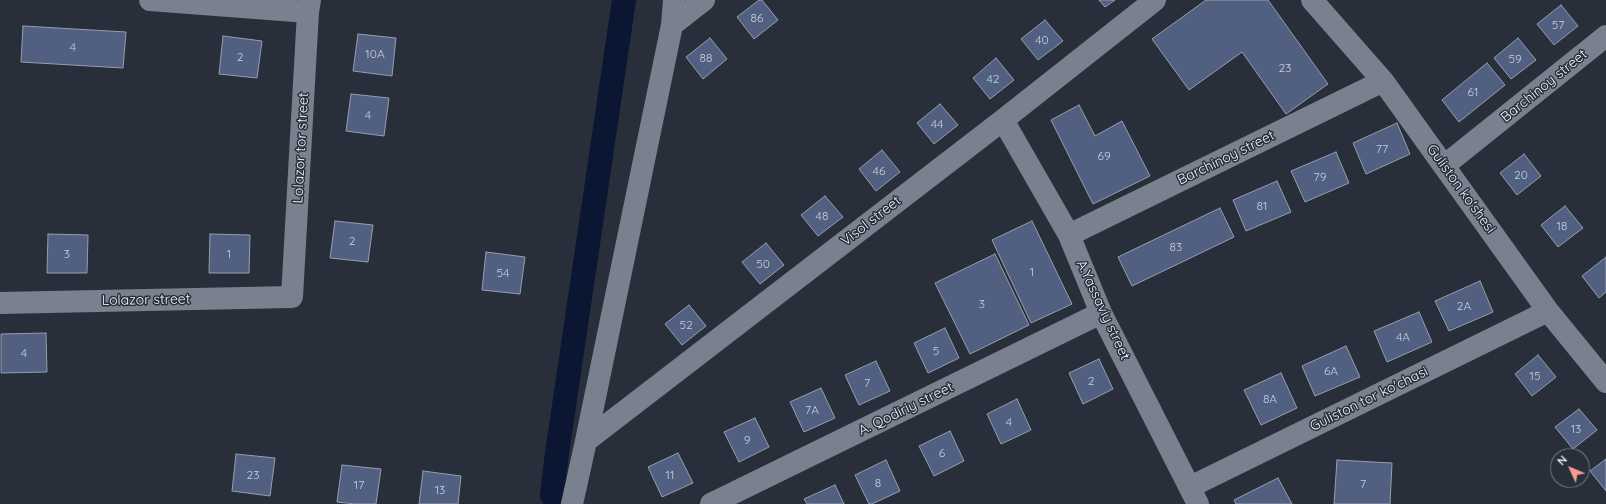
<!DOCTYPE html>
<html>
<head>
<meta charset="utf-8">
<style>
  body { margin:0 }
  #map { position:relative; width:1606px; height:504px; overflow:hidden; background:#282e3a; font-family:Quicksand,sans-serif }
  canvas { display:block }
  .north { position:absolute; left:1550px; top:448px; width:40px; height:40px; box-sizing:border-box; background:#282e3a; border:1px solid #787d88; border-radius:50%; rotate:314deg; font-size:11px; font-weight:700; line-height:16px; text-align:center; color:#f0f4fc }
  .north::after { content:''; display:block; margin:auto; width:14px; height:18px; background:#f59c90; clip-path:polygon(50% 0,100% 100%,50% 72%,0 100%) }
</style>
</head>
<body>
<div id="map">
<canvas width="1606" height="504"></canvas>
<div class="north">N</div>
</div>
<script>
const context = document.querySelector('canvas').getContext('2d');
context.lineJoin = 'round';
function poly(rows) {
  const path = new Path2D();
  for (const r of rows) {
    path.moveTo(r[0], r[1]);
    for (let i = 2; i < r.length; i += 2) path.lineTo(r[i], r[i + 1]);
  }
  return path;
}
function strokePath(path, color, width, dash) {
  context.strokeStyle = color;
  context.lineWidth = width;
  context.lineCap = dash ? 'butt' : 'round';
  context.setLineDash(dash || []);
  context.stroke(path);
}
function fillPath(path, color) {
  context.fillStyle = color;
  context.fill(path, 'evenodd');
}
function drawText(font, color, halo, rows, align = 'center') {
  context.font = font + ' Quicksand,sans-serif';
  context.lineWidth = 3;
  context.setLineDash([]);
  context.textBaseline = 'middle';
  context.strokeStyle = halo;
  context.fillStyle = color;
  for (const [text, x, y, turn = 0] of rows) {
    context.save();
    context.translate(x, y);
    context.rotate((+turn || 0) * Math.PI / 180);
    context.textAlign = isNaN(turn) ? turn : align;
    if (halo) context.strokeText(text, 0, 0);
    context.fillText(text, 0, 0);
    context.restore();
  }
}
strokePath(poly([
  [552,495,557,453,624,0]
]), '#0b1732', 24);
const building = poly([
  [759,0,762,0,778,20,754,39,737,17,759,0],
  [1099,0,1115,0,1105,7,1099,0],
  [1206,0,1268,0,1328,84,1286,114,1242,52,1189,90,1152,39,1206,0],
  [1561,5,1578,26,1554,45,1537,24,1561,5],
  [1045,20,1063,41,1038,60,1021,39,1045,20],
  [23,26,126,32,123,68,21,62,23,26],
  [358,34,396,38,392,76,353,71,358,34],
  [223,36,262,41,257,78,219,74,223,36],
  [710,38,727,59,703,79,686,57,710,38],
  [1518,38,1536,60,1511,79,1494,58,1518,38],
  [996,58,1014,80,990,99,973,78,996,58],
  [1487,63,1505,85,1459,122,1442,100,1487,63],
  [351,94,389,98,384,136,346,131,351,94],
  [940,104,958,125,934,144,917,123,940,104],
  [1079,105,1095,136,1122,121,1150,176,1093,204,1051,120,1079,105],
  [1397,123,1410,154,1366,174,1353,143,1397,123],
  [882,150,900,172,876,191,859,169,882,150],
  [1336,152,1349,183,1305,202,1291,171,1336,152],
  [1524,154,1541,176,1517,195,1500,173,1524,154],
  [1277,181,1291,212,1246,231,1233,200,1277,181],
  [825,196,843,217,818,236,801,215,825,196],
  [1565,206,1583,228,1558,247,1541,225,1565,206],
  [1220,208,1234,237,1132,286,1118,257,1220,208],
  [335,221,373,225,368,262,330,258,335,221],
  [1032,221,1072,304,1031,323,992,240,1032,221],
  [48,234,88,235,87,273,47,273,48,234],
  [210,234,250,235,249,273,209,273,210,234],
  [766,243,784,265,760,284,742,262,766,243],
  [486,252,525,257,520,294,482,290,486,252],
  [995,254,1029,325,970,354,935,283,995,254],
  [1606,257,1606,292,1599,298,1582,276,1606,257],
  [1480,281,1493,312,1449,331,1435,301,1480,281],
  [689,305,706,326,682,345,665,324,689,305],
  [1419,312,1432,342,1387,362,1374,331,1419,312],
  [945,328,959,358,928,373,914,343,945,328],
  [46,333,47,372,1,373,1,334,46,333],
  [1346,346,1360,377,1315,396,1302,366,1346,346],
  [1538,355,1556,377,1532,396,1515,374,1538,355],
  [1099,359,1113,389,1083,404,1069,373,1099,359],
  [876,361,890,391,859,405,845,375,876,361],
  [1281,373,1297,408,1261,425,1244,390,1281,373],
  [821,388,835,418,804,432,790,402,821,388],
  [1017,399,1031,430,1001,444,987,414,1017,399],
  [1579,409,1597,430,1573,449,1555,427,1579,409],
  [755,418,769,447,739,462,724,432,755,418],
  [950,431,964,461,934,476,919,446,950,431],
  [678,453,693,483,662,497,648,467,678,453],
  [236,454,275,458,270,496,232,491,236,454],
  [1606,459,1606,491,1590,471,1606,459],
  [886,460,900,491,872,504,869,504,855,475,886,460],
  [1337,460,1392,463,1390,504,1334,504,1337,460],
  [342,465,381,469,376,504,355,504,337,502,342,465],
  [423,471,461,476,458,504,419,504,423,471],
  [1278,478,1292,504,1236,504,1234,500,1278,478],
  [835,485,844,504,807,504,804,499,835,485]
]);
fillPath(building, '#516081');
strokePath(building, '#979eac', 1);
strokePath(poly([
  [150,0,308,12],
  [1312,0,1383,81,1548,311,1606,382],
  [672,25,704,0],
  [1003,120,1069,235,1101,313,1198,504],
  [1445,165,1606,36],
  [1069,235,1383,81],
  [0,303,292,297,308,12,310,0],
  [586,441,1003,120,1155,0],
  [1190,487,1548,311],
  [572,504,586,441,672,25,674,0],
  [711,504,1101,313]
]), '#79808e', 22);
drawText('12px', '#c8cfdd', null, [
  ["86",757,18],
  ["57",1558,25],
  ["40",1042,40],
  ["4",73,47],
  ["10A",375,54],
  ["2",240,57],
  ["88",706,58],
  ["59",1515,59],
  ["23",1285,68],
  ["42",993,79],
  ["61",1473,92],
  ["4",368,115],
  ["44",937,124],
  ["77",1382,149],
  ["69",1104,156],
  ["46",879,171],
  ["20",1521,175],
  ["79",1320,177],
  ["81",1262,206],
  ["48",822,216],
  ["18",1562,226],
  ["2",352,241],
  ["83",1176,247],
  ["3",67,254],
  ["1",229,254],
  ["50",763,264],
  ["1",1032,272],
  ["54",503,273],
  ["3",982,304],
  ["2A",1464,306],
  ["52",686,325],
  ["4A",1403,337],
  ["5",936,351],
  ["4",24,353],
  ["6A",1331,371],
  ["15",1535,376],
  ["2",1091,381],
  ["7",867,383],
  ["8A",1270,399],
  ["7A",812,410],
  ["4",1009,422],
  ["13",1576,429],
  ["9",747,440],
  ["6",942,453],
  ["23",253,475],
  ["11",670,475],
  ["8",878,483],
  ["7",1363,484],
  ["17",359,485],
  ["13",440,490]
]);
drawText('14px', '#f0f4fc', '#282e3a', [
  ["Barchinoy street",1544,86,-39],
  ["Lolazor tor street",301,148,-87],
  ["Barchinoy street",1226,158,-26],
  ["Guliston ko'shesi",1461,189,54],
  ["Visol street",871,221,-38],
  ["Lolazor street",146,300,-1],
  ["A.Yassaviy street",1103,310,65],
  ["Guliston tor ko'chasi",1369,399,-26],
  ["A. Qodiriy street",906,409,-26]
]);
</script>
</body>
</html>
